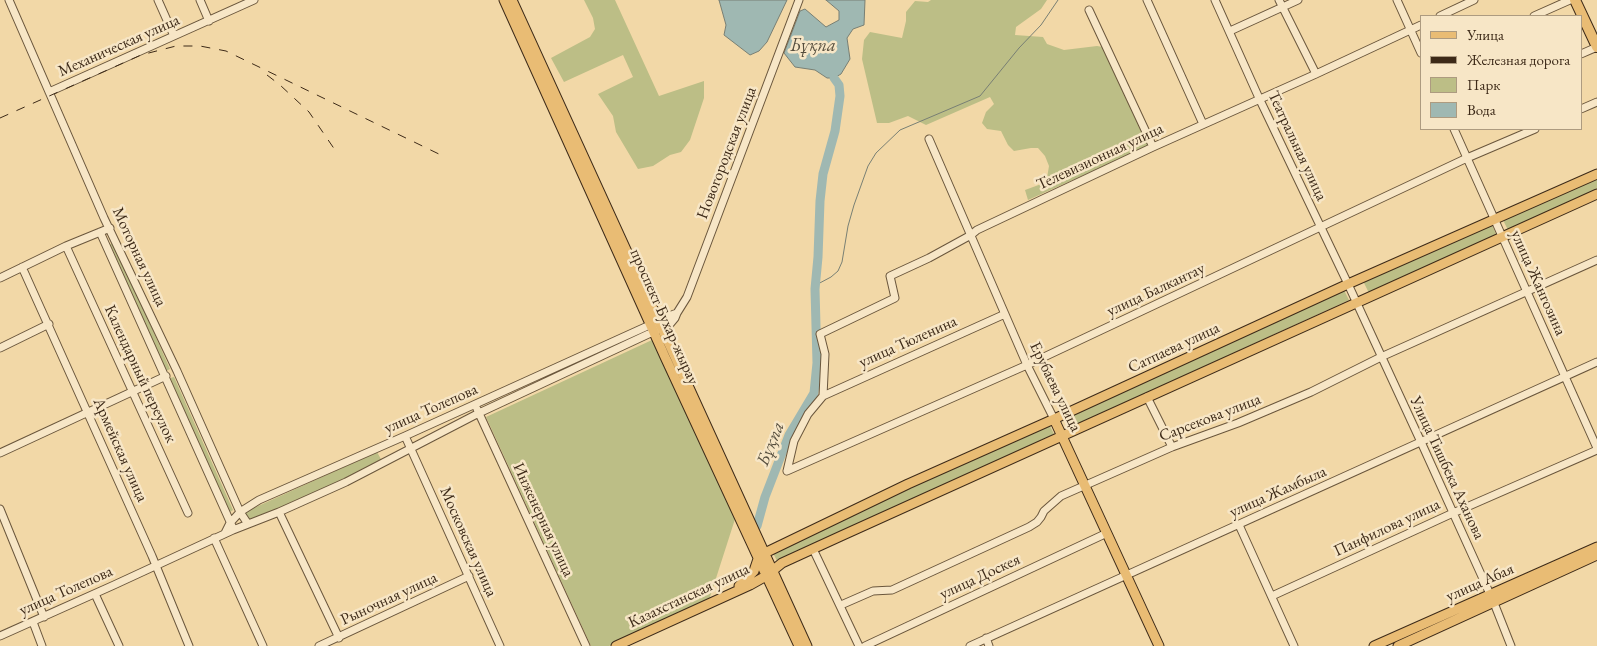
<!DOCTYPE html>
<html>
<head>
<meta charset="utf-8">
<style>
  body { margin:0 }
  #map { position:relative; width:1597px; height:646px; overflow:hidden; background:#f2d8a7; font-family:"EB Garamond",serif }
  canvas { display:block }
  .legend { position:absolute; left:1420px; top:15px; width:162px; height:115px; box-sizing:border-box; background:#f7e6c6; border:1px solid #ad9b80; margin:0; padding:6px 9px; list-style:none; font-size:15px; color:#3d2a18 }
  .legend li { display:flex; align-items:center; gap:10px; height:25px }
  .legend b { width:25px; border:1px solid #ad9b80 }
</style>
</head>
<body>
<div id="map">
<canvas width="1597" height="646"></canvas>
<ul class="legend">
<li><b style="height:6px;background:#e9bc74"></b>Улица</li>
<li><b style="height:6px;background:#3d2a18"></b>Железная дорога</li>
<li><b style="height:14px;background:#bcbe86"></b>Парк</li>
<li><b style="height:14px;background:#9fb8b2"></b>Вода</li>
</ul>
</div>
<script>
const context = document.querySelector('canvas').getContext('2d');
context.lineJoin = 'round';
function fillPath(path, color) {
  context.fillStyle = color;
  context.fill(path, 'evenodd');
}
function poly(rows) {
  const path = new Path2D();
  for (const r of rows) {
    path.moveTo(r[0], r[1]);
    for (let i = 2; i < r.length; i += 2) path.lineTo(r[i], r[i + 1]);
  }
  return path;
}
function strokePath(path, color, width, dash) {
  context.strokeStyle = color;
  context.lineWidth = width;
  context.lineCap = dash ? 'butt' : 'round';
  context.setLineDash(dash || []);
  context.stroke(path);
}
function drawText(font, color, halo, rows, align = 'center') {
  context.font = font + ' "EB Garamond",serif';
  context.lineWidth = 5;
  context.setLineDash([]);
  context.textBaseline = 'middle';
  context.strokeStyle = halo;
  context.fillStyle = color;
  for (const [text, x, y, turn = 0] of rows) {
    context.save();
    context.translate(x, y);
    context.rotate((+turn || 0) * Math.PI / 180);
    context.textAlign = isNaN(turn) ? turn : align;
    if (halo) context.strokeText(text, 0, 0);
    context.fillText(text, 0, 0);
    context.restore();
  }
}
fillPath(poly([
  [584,0,615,0,659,96,704,81,704,98,690,140,681,152,670,155,653,166,638,169,616,132,613,116,598,94,633,77,623,55,564,82,551,58,590,37,595,29,593,18],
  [931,0,1047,0,1041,9,1016,27,1015,35,1043,37,1047,44,1064,50,1097,46,1103,47,1149,146,1028,200,1025,190,1044,183,1047,178,1049,166,1045,156,1038,148,1031,148,1014,151,1008,145,1001,131,987,129,982,123,986,112,994,104,990,97,926,125,908,116,889,123,877,123,862,59,864,40,870,32,902,38,906,21,906,12,915,1,928,2],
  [1597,178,1597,191,1508,230,1503,220],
  [1492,225,1497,236,1369,293,1363,281],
  [114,243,170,369,166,371,110,244],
  [1344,290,1349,300,1072,427,1067,416],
  [652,340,736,516,709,600,609,646,591,646,486,417],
  [174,377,233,510,230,512,170,378],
  [1049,424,1054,434,777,561,772,551],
  [377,452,382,461,347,479,250,521,245,512]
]), '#bcbe86');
const water = poly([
  [719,0,787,0,767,42,759,51,750,55,724,35,726,25,719,0],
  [826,0,865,0,864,25,853,29,847,38,850,59,841,74,834,78,827,78,815,70,795,67,784,53,800,11,805,9,826,27,839,20,839,11,826,0]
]);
fillPath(water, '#9fb8b2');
strokePath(water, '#787f74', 1);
strokePath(poly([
  [816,285,831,277,838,271,842,262,848,226,854,205,868,166,876,153,900,130,980,96,1019,48,1041,25,1058,0]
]), '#787f74', 1);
strokePath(poly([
  [757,526,765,497,789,435,814,393,817,363,815,289,818,257,820,201,823,174,835,131,840,96,839,85,834,78]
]), '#9fb8b2', 9);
const minor = poly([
  [9,0,104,218,177,371,240,512,248,524],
  [158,0,174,36],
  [200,0,209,21],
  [1147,0,1203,124],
  [1215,0,1259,98,1348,284,1421,442,1494,603,1511,646],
  [1279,0,1316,74],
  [1397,0,1421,53],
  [1089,10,1153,147],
  [1440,16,1474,0],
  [1534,16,1570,0],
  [1230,31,1298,0],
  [1581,54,1597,47],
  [49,92,254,0],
  [1581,109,1597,102],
  [1454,129,1597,448],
  [929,139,1027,365,1054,419],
  [100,232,232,526],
  [66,246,188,513],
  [22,267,152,556,189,646],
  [0,278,66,246,110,228],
  [0,348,49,324],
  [823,396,1005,314],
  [1147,397,1172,447],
  [477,409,586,646],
  [405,436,500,646],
  [0,453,166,376],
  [787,471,794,441,808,414,823,396,825,354,820,334,895,298,890,276,929,258,971,235,977,230,1153,147,1316,74,1421,25],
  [787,471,1027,365,1467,158,1535,129],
  [0,509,44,617],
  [279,512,339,638],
  [1239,525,1294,646],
  [225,533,230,523,240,512,259,500,405,436,674,314],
  [214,538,263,646],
  [813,549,859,646],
  [95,594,119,646],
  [1272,596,1453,513,1597,450],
  [841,605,873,591,892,590,1029,527,1037,522,1041,517,1044,511,1061,496,1172,447,1238,423,1311,392,1381,357,1597,260],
  [33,622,42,646],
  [0,636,114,585,233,530,279,512,346,482,479,413,670,324,675,318,677,313,687,297,799,0],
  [986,638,989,646],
  [319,646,469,576],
  [865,646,1107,533],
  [970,646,1597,362]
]);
const major = poly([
  [504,0,665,357,799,646],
  [512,0,807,646],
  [1054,419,1159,646],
  [739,586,754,571,758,559,765,553,771,550,908,484,1054,419,1348,284,1597,174],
  [616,646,750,585,766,576,782,563,841,536,1597,194],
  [1374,646,1597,547],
  [1398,646,1597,555]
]);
const highway = poly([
  [1575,0,1597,47]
]);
strokePath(minor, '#6a563c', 9);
strokePath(major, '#3d2a18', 11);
strokePath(highway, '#3d2a18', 12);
strokePath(minor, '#f7e6c6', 7);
strokePath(major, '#e9bc74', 9);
strokePath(highway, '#e9bc74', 10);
strokePath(poly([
  [267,75,280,85,309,112,335,150],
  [0,118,141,55,176,46,200,46,226,51,443,156]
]), '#3d2a18', 1, [9, 9]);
drawText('16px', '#3d2a18', '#f7e6c6', [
  ["Механическая улица",119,46,-24],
  ["Театральная улица",1297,146,65],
  ["Новогородская улица",727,153,-69],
  ["Телевизионная улица",1100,157,-25],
  ["Моторная улица",139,257,65],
  ["улица Жангозина",1538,283,66],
  ["улица Балкантау",1156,290,-25],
  ["проспект Бухар-жырау",664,317,66],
  ["улица Тюленина",908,342,-24],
  ["Сатпаева улица",1174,348,-25],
  ["Календарный переулок",140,374,65],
  ["Ерубаева улица",1055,387,64],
  ["улица Толепова",431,409,-24],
  ["Сарсекова улица",1210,418,-21],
  ["Армейская улица",120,450,66],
  ["Улица Тишбека Аханова",1447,468,65],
  ["улица Жамбыла",1278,492,-24],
  ["Инженерная улица",543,520,65],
  ["Панфилова улица",1387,528,-25],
  ["Московская улица",468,542,66],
  ["улица Доскея",980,577,-25],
  ["улица Абая",1480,583,-24],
  ["улица Толепова",66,591,-24],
  ["Казахстанская улица",689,596,-25],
  ["Рыночная улица",389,599,-25]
]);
drawText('italic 18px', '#564e3e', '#f7e6c6', [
  ["Бұқпа",813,46],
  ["Бұқпа",771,444,-68]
]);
</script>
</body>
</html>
